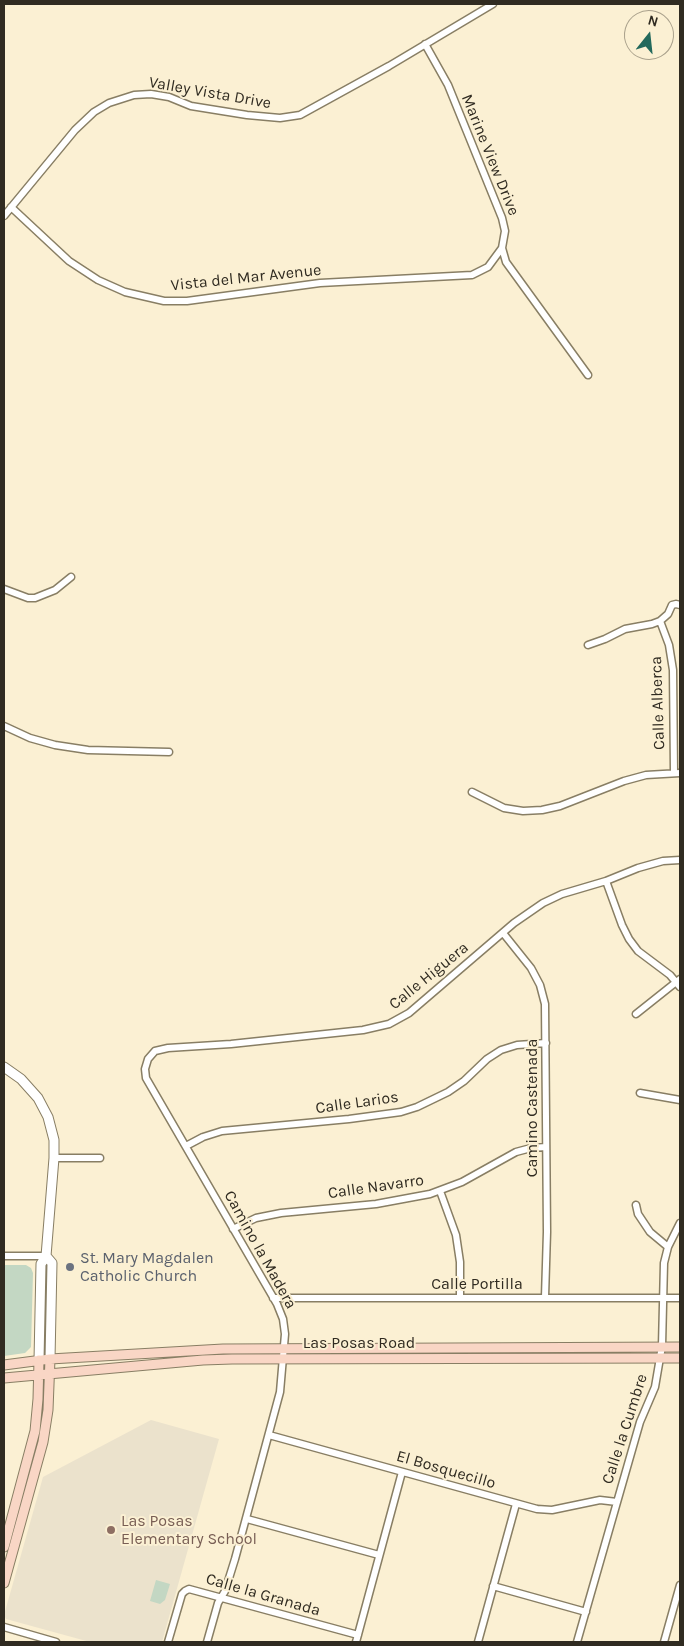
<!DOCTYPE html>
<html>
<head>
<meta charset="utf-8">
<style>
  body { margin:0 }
  #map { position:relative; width:684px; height:1646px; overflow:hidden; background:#fbf0d3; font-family:Karla,sans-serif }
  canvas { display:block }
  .frame { position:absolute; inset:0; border:5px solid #302b21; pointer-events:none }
  .north { position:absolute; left:624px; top:10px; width:50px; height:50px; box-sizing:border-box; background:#fbf0d3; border:1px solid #aaa18c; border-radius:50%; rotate:16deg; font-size:14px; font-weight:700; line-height:20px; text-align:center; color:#302b21 }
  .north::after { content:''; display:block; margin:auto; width:18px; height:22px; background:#23695c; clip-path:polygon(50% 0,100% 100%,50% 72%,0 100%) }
</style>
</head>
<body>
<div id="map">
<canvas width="684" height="1646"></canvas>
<div class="frame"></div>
<div class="north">N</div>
</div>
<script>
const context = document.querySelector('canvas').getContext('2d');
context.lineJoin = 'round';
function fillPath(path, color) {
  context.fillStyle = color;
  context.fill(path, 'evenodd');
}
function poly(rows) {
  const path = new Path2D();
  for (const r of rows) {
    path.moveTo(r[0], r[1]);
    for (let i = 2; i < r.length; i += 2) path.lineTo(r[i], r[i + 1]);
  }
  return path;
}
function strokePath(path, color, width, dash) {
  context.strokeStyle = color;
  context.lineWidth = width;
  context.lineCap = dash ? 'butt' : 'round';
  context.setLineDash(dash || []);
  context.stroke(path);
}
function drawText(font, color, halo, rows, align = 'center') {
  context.font = font + ' Karla,sans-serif';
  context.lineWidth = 4;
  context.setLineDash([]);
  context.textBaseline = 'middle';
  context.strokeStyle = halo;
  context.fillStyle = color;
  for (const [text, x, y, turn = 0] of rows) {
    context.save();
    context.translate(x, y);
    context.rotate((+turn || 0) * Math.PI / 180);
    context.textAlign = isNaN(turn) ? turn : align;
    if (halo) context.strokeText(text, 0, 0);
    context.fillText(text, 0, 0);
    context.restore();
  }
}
fillPath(poly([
  [151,1420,219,1439,162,1642,90,1642,6,1619,4,1615,43,1477]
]), '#ebe2cc');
fillPath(poly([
  [4,1265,26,1265,31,1268,33,1273,31,1347,25,1353,4,1356],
  [156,1580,170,1584,165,1600,160,1604,150,1601]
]), '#c3d7c3');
const minor = poly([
  [425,44,448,85,502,218,505,231,502,248,506,262,588,375],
  [11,207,69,261,98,280,125,292,164,301,187,301,320,283,472,275,488,267,502,248],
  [4,216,75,130,94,112,109,103,134,95,151,94,169,97,191,106,247,115,280,118,300,115,389,66,493,4],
  [4,589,28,598,35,598,55,590,71,577],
  [660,621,669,645,673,670,674,773],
  [588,645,605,639,625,629,652,624,660,621,668,614,672,605,676,604,680,605],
  [4,726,30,738,55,745,88,750,169,752],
  [472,792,504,808,523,811,542,810,560,806,624,781,646,775,680,773],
  [606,881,622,925,629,939,638,951,670,975,680,987],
  [503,933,531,968,540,985,545,1004,547,1232,545,1297],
  [636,1014,680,979],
  [640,1093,680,1100],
  [186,1146,203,1137,222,1131,349,1119,401,1112,417,1107,448,1092,464,1081,487,1059,501,1050,517,1045,546,1043],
  [54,1158,100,1158],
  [440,1191,456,1235,460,1262,460,1298],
  [636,1205,638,1214,650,1232,668,1247],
  [233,1229,256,1218,281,1213,376,1204,430,1194,462,1182,516,1152,531,1148,546,1147],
  [4,1256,46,1256],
  [273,1298,680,1298],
  [269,1435,537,1509,552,1510,600,1500,617,1502],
  [247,1519,379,1555],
  [493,1586,586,1612],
  [4,1627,56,1642],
  [168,1642,182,1594,185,1591,189,1589,358,1635],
  [207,1642,218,1603,225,1591,235,1559,280,1392,285,1334,283,1319,277,1304,146,1078,145,1069,148,1059,155,1051,168,1048,231,1044,363,1030,389,1024,409,1013,514,923,543,903,562,894,606,881,638,868,663,861,680,860],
  [356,1642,402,1472],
  [478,1642,516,1504],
  [577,1642,640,1422,655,1387,662,1346,664,1263,668,1247,680,1223],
  [664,1642,680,1585]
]);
const tertiary = poly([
  [4,1067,21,1079,38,1098,48,1117,54,1140,54,1158,46,1256,41,1264,39,1360],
  [46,1256,52,1263,50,1359]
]);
const secondary = poly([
  [4,1365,50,1359,223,1349,680,1347],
  [4,1378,203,1360,232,1359,680,1358],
  [4,1547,35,1431,38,1399,39,1360],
  [4,1583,43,1442,48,1410,50,1359]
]);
strokePath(minor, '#887e64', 9);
strokePath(tertiary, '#887e64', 11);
strokePath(secondary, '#887e64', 11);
strokePath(minor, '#fff', 6);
strokePath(tertiary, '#fff', 9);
strokePath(secondary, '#f9d6c5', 9);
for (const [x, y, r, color] of [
  [70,1267,5,"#6b7280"],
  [111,1530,5,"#8d6e63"]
]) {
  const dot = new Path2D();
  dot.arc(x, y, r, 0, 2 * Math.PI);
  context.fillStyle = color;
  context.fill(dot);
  strokePath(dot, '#fbf0d3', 2);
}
drawText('16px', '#302b21', '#fbf0d3', [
  ["Valley Vista Drive",210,93,10],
  ["Marine View Drive",490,155,68],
  ["Vista del Mar Avenue",246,278,-6],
  ["Calle Alberca",658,703,-92],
  ["Calle Higuera",429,976,-39],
  ["Calle Larios",357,1103,-8],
  ["Camino Castenada",532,1108,-90],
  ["Calle Navarro",376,1187,-8],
  ["Camino la Madera",260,1250,61],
  ["Calle Portilla",477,1284],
  ["Las Posas Road",359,1343],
  ["Calle la Cumbre",625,1429,-72],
  ["El Bosquecillo",446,1470,16],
  ["Calle la Granada",263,1595,16]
]);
drawText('16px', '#5b616d', '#fbf0d3', [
  ["St. Mary Magdalen",80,1258],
  ["Catholic Church",80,1276]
], 'left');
drawText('16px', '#785e54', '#fbf0d3', [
  ["Las Posas",121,1521],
  ["Elementary School",121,1539]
], 'left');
</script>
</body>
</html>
